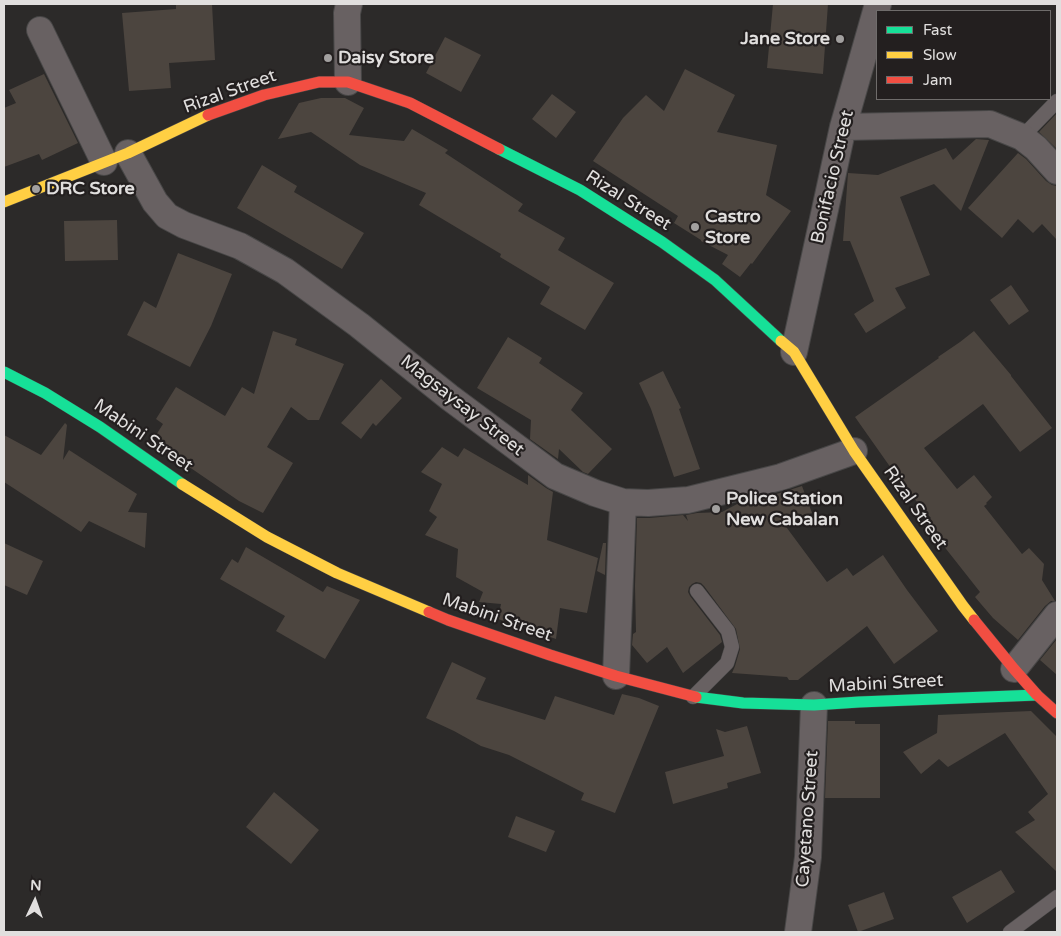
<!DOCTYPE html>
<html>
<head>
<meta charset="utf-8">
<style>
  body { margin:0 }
  #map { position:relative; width:1061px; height:936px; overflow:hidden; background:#2c2a29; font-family:"Varela Round",sans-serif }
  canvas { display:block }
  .frame { position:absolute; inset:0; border:5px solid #e1dfde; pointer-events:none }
  .legend { position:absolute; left:876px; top:10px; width:175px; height:90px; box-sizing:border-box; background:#231f1f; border:1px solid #6f6c6b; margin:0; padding:6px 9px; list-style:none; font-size:15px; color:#e1dfde }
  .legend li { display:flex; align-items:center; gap:10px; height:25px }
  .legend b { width:25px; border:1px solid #6f6c6b }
  .north { position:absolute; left:10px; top:876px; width:50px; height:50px; -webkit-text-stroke:4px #231f1f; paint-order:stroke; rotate:3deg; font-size:14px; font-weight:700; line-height:20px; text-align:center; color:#e1dfde }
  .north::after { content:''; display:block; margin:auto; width:18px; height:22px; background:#e1dfde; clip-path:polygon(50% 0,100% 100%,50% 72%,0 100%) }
</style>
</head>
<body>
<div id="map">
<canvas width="1061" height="936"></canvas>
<div class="frame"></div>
<ul class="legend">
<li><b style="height:6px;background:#16e098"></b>Fast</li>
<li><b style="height:6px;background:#ffcf43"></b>Slow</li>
<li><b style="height:6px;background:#f24e42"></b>Jam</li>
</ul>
<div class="north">N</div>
</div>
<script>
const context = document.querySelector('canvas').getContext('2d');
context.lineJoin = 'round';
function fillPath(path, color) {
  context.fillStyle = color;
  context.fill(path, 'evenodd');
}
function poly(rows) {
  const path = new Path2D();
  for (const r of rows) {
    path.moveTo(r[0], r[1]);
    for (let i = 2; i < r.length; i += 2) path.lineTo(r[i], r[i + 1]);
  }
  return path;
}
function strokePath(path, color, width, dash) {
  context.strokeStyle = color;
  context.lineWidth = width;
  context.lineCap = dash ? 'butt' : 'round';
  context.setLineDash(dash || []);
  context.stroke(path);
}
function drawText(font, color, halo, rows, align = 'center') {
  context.font = font + ' "Varela Round",sans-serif';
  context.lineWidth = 4.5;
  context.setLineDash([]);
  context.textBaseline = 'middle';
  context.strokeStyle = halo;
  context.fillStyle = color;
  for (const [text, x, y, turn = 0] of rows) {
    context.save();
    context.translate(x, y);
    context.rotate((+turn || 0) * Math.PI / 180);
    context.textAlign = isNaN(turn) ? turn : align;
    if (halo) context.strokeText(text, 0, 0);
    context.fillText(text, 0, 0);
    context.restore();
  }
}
fillPath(poly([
  [176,4,212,4,215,60,169,63,171,88,129,91,122,13,176,9],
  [773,4,828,4,823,74,767,68],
  [445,37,481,55,461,92,426,73],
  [685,69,735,95,717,132,777,145,766,195,791,211,752,264,751,263,740,277,722,264,728,255,701,241,701,240,674,223,678,216,593,161,623,118,646,95,664,111],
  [44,74,78,143,42,160,39,154,4,167,4,108,16,103,9,90],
  [552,94,576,112,556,138,532,119],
  [321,98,345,98,364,108,349,135,404,141,412,129,448,150,445,153,523,204,518,211,565,238,558,250,614,283,585,330,540,304,550,287,500,257,501,254,419,205,426,193,360,165,311,132,278,139,299,103],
  [1057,113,1057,149,1039,132],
  [976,139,989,140,961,211,934,184,900,197,930,275,895,288,906,308,866,333,854,314,874,301,850,241,843,241,848,173,878,175,946,148,953,160],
  [1018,153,1026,159,1046,181,1052,185,1057,186,1057,240,1042,224,1033,233,1018,219,1002,238,968,208],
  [262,165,297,186,294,192,364,233,342,269,237,208],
  [117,220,118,260,65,261,64,221],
  [178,253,232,274,211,326,190,367,127,335,144,301,156,308],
  [1011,285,1029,311,1009,325,990,300],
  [273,331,297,339,295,345,344,364,319,420,308,420,291,407,267,447,293,463,263,513,239,501,179,460,178,462,151,443,163,424,156,419,176,387,225,416,242,387,254,394],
  [974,331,1011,375,1011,376,1052,428,1020,452,983,404,924,448,957,489,974,475,992,497,986,503,987,504,984,506,1022,554,1029,548,1044,564,1042,580,1055,601,1051,601,1045,606,1018,640,993,618,975,597,980,592,939,540,937,541,923,522,931,518,905,488,855,417,939,358,938,357,960,342],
  [508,337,542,358,539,363,583,393,571,410,612,449,588,474,583,472,559,449,558,459,530,439,531,420,477,388],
  [663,371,681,408,679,409,700,469,674,477,651,409,639,383],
  [381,379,402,398,376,426,373,423,361,439,341,423],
  [65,423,67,425,63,460,69,450,137,494,128,512,147,513,145,548,89,521,81,532,4,482,4,435,41,455],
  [442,447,458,457,464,448,528,485,528,475,546,488,553,492,547,540,598,558,587,613,560,608,556,639,498,619,501,604,479,602,483,592,456,577,458,549,425,535,437,517,429,511,442,484,421,472],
  [802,486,812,513,784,524,827,582,847,568,853,576,883,555,907,590,938,631,894,664,867,626,798,680,789,680,787,677,732,673,735,666,740,649,736,629,704,586,701,583,696,582,692,584,689,587,688,592,690,596,720,635,722,642,683,673,667,647,647,663,632,645,633,634,636,632,635,586,637,518,649,518,683,515,688,521,686,515,697,513,722,512,739,503,763,497,764,498],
  [4,543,43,561,27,595,4,585],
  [603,543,606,543,605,575,597,571],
  [246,547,323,592,327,586,360,600,325,659,276,631,285,616,220,579,232,559,238,563],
  [1057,639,1057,675,1040,660],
  [452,662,486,678,476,699,545,720,555,696,614,715,622,694,639,698,659,706,615,813,581,800,584,793,509,755,481,746,454,731,426,718],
  [1031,711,1057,737,1057,872,1015,832,1035,820,1028,812,1048,794,1005,733,948,767,939,759,921,774,903,752,937,733,938,715],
  [828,721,855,721,855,724,880,724,880,798,825,798],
  [747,726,761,773,727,783,728,788,673,804,665,772,724,756,716,729,725,732],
  [274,792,319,830,291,864,246,827],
  [516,816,555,831,546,852,508,837],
  [1001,870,1015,892,967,923,952,897],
  [884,892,894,919,858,932,848,905]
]), '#4c453f');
const lane = poly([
  [1022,137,1057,101],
  [693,697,727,663,732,647,728,631,697,591],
  [1010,932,1057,897]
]);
const street = poly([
  [40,30,104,162],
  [348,82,347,13,349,4],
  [843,127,990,124,1022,137,1036,148,1057,171],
  [128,153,155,202,167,216,184,225,240,246,285,271,359,325,449,397,555,476,595,493,623,502,648,503,688,500,781,477,854,451],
  [794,352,843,127,878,4],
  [1014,669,1057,615],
  [616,676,623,502],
  [798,932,808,857,814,705]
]);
const fast = poly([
  [499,149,580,190,662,242,715,280,781,341],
  [4,372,45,393,100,427,182,484],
  [696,697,743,703,814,705,859,702,1037,695]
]);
const slow = poly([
  [4,202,128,153,208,115],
  [781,341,794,352,854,451,963,606,974,620],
  [182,484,267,537,337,573,429,612]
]);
const jam = poly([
  [208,115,264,95,319,82,348,82,410,103,499,149],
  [429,612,448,620,550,655,616,676,696,697],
  [974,620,1014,669,1037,695,1057,713]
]);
strokePath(lane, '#484747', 15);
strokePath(street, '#484747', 28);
strokePath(fast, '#484747', 12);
strokePath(slow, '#484747', 12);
strokePath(jam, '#484747', 12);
strokePath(lane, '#686162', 14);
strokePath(street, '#686162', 26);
strokePath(fast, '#16e098', 11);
strokePath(slow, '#ffcf43', 11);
strokePath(jam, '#f24e42', 11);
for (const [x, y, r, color] of [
  [840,39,5,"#a2a09f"],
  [328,58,5,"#a2a09f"],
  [36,189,5,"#a2a09f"],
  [695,227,5,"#a2a09f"],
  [716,509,5,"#a2a09f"]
]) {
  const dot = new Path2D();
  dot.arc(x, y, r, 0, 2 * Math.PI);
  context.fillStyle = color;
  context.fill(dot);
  strokePath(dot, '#231f1f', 2);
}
drawText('bold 18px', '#e1dfde', '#231f1f', [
  ["Jane Store",830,39,"right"],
  ["Daisy Store",338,58],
  ["DRC Store",46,189],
  ["Castro",705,217],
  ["Store",705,238],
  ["Police Station",726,499],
  ["New Cabalan",726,520]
], 'left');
drawText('18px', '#e1dfde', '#231f1f', [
  ["Rizal Street",230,92,-20],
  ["Bonifacio Street",833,177,-77],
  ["Rizal Street",628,201,32],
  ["Magsaysay Street",462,406,38],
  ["Mabini Street",143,436,34],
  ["Rizal Street",915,508,55],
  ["Mabini Street",497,618,19],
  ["Mabini Street",886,684,-3],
  ["Cayetano Street",808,819,-86]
]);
</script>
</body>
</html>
